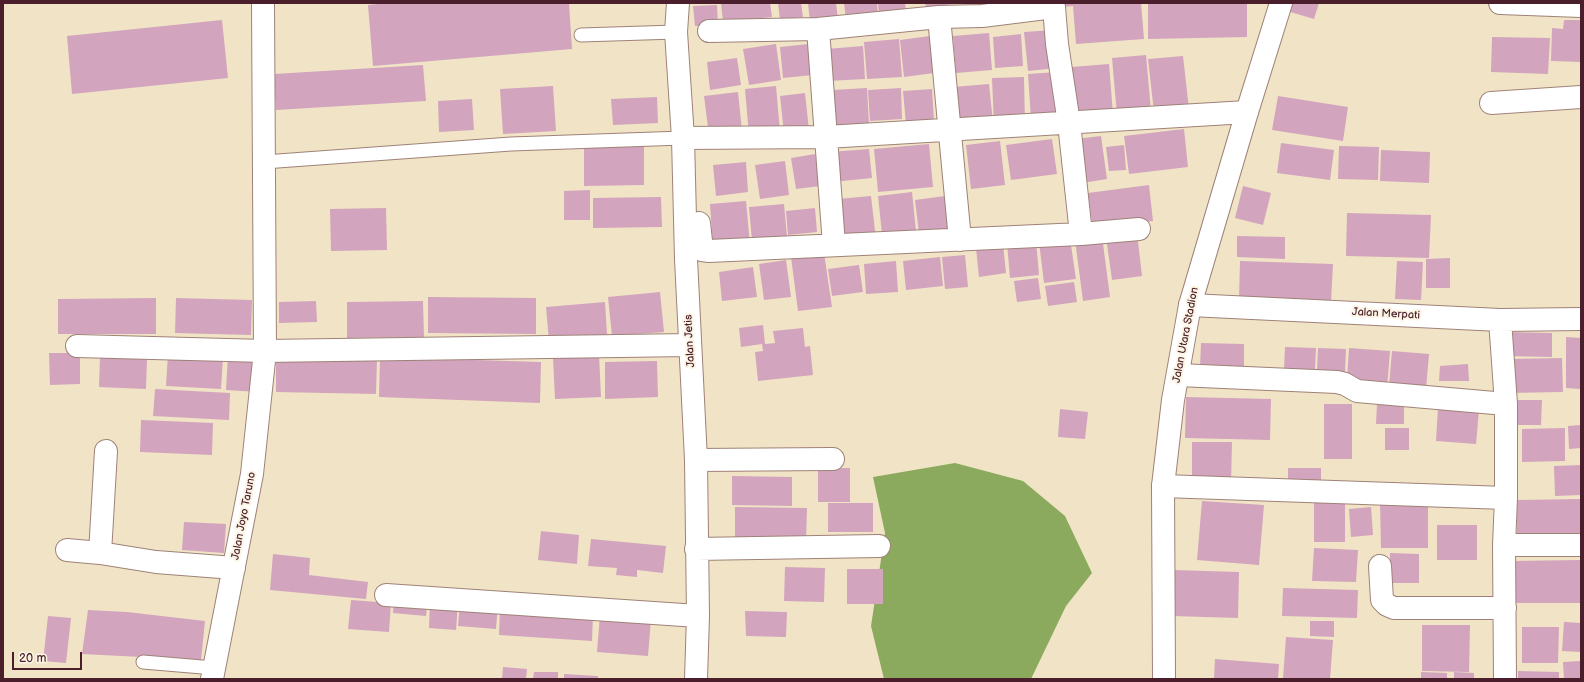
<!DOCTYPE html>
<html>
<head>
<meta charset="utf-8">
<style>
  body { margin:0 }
  #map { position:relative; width:1584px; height:682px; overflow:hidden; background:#f1e4c6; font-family:"Balsamiq Sans",sans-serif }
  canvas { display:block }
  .frame { position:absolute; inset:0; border:4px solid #4a1f2b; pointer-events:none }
  .scale { position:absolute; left:12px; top:652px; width:70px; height:18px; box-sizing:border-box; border:2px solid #4a1f2b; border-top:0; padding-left:5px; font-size:12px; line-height:14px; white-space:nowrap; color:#4a1f2b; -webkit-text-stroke:3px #fcf5e5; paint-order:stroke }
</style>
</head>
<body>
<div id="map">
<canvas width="1584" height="682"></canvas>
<div class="frame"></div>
<div class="scale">20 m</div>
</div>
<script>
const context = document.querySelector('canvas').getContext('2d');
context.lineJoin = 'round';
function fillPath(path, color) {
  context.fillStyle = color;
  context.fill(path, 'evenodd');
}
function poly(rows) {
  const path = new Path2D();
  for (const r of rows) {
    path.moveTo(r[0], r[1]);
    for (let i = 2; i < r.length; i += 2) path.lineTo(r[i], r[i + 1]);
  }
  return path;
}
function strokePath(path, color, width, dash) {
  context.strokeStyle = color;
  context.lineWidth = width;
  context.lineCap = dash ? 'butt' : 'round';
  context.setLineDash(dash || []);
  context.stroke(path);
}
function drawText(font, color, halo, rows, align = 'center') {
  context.font = font + ' "Balsamiq Sans",sans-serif';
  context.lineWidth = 4;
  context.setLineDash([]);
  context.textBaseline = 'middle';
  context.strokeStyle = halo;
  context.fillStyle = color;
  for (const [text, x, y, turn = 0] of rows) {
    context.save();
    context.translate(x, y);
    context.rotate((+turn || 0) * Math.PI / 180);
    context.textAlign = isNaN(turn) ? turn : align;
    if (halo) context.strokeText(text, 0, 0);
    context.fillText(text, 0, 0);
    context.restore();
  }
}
fillPath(poly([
  [955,463,1023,481,1065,516,1092,573,1066,606,1031,679,884,679,871,626,885,533,873,477]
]), '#8baa5e');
fillPath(poly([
  [387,3,569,3,572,49,373,66,368,5],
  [721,3,770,3,772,17,723,22],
  [778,3,801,3,803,17,780,20],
  [808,3,836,3,838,19,810,22],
  [844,3,877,3,878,15,846,19],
  [878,3,905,3,906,10,879,13],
  [925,3,954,3,954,4,926,7],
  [1063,3,1141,3,1144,39,1076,44,1073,6,1063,7],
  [1148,3,1247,3,1247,37,1148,39],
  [1289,3,1319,3,1314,19,1287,11],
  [717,5,718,25,695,26,693,6],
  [222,20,228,78,72,94,67,36],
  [1564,20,1581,20,1581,62,1551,61,1552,28,1563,29],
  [1053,30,1057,68,1028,71,1024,32],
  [989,33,992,70,956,73,953,36],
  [1021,34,1023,66,995,68,993,37],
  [930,36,934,73,904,77,900,40],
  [1492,37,1550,38,1548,74,1491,72],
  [899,39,902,77,867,79,864,42],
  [776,44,781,80,749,85,743,49],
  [809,44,813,75,783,78,780,47],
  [863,46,865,79,828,81,826,49],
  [1146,55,1151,111,1117,115,1112,58],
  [1183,56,1189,109,1154,112,1148,59],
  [737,58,741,85,710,90,707,62],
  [1109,64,1113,114,1075,117,1071,67],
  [423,65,426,101,276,110,274,74],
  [1057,72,1060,117,1031,119,1028,74],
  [1024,77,1025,124,994,125,992,78],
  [989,84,993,122,957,126,953,87],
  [553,86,556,131,503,134,500,89],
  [776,86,780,132,749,135,745,89],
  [867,88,869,124,834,126,832,90],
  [901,88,902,119,870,121,868,90],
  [932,89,934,122,906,124,903,91],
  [738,92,742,131,709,135,704,96],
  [805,93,809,130,784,133,780,96],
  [1278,96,1348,107,1343,141,1272,130],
  [657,97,658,123,613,125,611,99],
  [472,99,474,130,439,132,438,101],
  [1184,129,1188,167,1129,174,1124,136],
  [1101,136,1107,179,1082,183,1076,139],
  [1052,139,1057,174,1011,180,1006,145],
  [1000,141,1005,185,971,189,966,145],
  [1281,143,1334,150,1330,180,1277,173],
  [929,144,933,187,878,192,874,149],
  [584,145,644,145,644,185,584,186],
  [1124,145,1126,170,1109,171,1106,147],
  [1339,146,1379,147,1378,180,1338,179],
  [869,149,872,178,833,182,830,152],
  [1381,150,1430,152,1429,183,1380,181],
  [815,154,820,186,796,189,791,158],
  [785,161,789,195,760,199,755,165],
  [746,162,748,192,716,196,713,165],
  [1149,185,1153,221,1093,229,1088,193],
  [1243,186,1271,193,1263,225,1235,218],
  [590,190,590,220,564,220,564,191],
  [912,192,916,231,882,234,878,196],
  [871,196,876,239,842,243,838,199],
  [945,196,949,229,919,233,915,200],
  [661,197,662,227,593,228,593,198],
  [746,201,750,245,713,248,710,204],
  [784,204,787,237,752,240,749,207],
  [386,208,387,250,331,251,330,209],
  [815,208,817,232,788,235,786,211],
  [1347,213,1431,215,1429,258,1346,256],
  [1137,233,1142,276,1112,280,1106,237],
  [1102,236,1110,297,1083,301,1075,240],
  [1237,236,1285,237,1285,259,1237,257],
  [1070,238,1076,279,1044,283,1039,242],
  [1036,240,1039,275,1010,278,1007,243],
  [1003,244,1006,273,979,277,976,248],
  [824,253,832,307,798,311,791,257],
  [965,255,968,287,945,289,942,257],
  [940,257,943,286,906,290,903,261],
  [1450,258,1450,288,1426,288,1426,259],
  [786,260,791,297,764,300,759,264],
  [896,261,898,292,866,294,864,264],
  [1240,261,1333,264,1331,302,1239,299],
  [1397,261,1423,262,1421,300,1395,299],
  [859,265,863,292,832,296,828,269],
  [753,267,757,297,722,301,719,272],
  [1038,278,1041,299,1017,302,1014,281],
  [1074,282,1077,302,1048,306,1045,286],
  [660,292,664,332,612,336,608,297],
  [428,297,536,298,536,334,428,333],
  [156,298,156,334,58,334,58,299],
  [176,298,252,300,251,335,175,333],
  [316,301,317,322,279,323,279,302],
  [423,301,424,337,347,338,347,302],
  [605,302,607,335,549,341,546,307],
  [763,325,765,344,775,343,773,331,803,328,805,347,810,346,813,375,758,381,755,352,763,351,762,344,741,347,739,328],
  [1504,332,1552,333,1552,357,1503,356],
  [1566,337,1581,338,1581,389,1566,388],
  [1201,343,1244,344,1244,369,1200,368],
  [1285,347,1316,348,1315,370,1284,369],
  [1318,348,1346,349,1345,372,1317,371],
  [1349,348,1390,351,1387,389,1365,387,1366,380,1347,379],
  [1392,351,1429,354,1426,389,1389,386],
  [49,353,80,353,80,384,50,385],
  [168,354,223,358,221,389,166,386],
  [228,355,259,356,258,392,226,390],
  [599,355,601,397,555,399,553,358],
  [100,357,147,359,146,389,99,387],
  [380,357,541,362,540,403,379,397],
  [1562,358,1563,392,1509,393,1509,359],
  [276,359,377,360,376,394,276,392],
  [657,361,658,397,605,399,605,362],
  [1468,364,1469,381,1439,381,1440,366],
  [155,389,230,393,229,420,153,416],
  [1186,397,1271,399,1270,440,1185,438],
  [1515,400,1542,400,1541,425,1515,425],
  [1324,404,1352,404,1352,459,1324,459],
  [1377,404,1404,405,1404,424,1376,424],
  [1438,407,1479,410,1476,444,1436,441],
  [1060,409,1088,412,1085,439,1058,437],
  [141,420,213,423,212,455,140,452],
  [1581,425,1581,448,1569,449,1568,426],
  [1385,428,1409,428,1409,450,1385,450],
  [1565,428,1565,461,1522,462,1522,429],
  [1192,442,1232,442,1231,483,1192,483],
  [1581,465,1581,495,1555,496,1554,466],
  [818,468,850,468,850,502,818,502],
  [1288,468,1321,468,1321,489,1288,489],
  [732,476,792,477,792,506,732,505],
  [1581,499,1581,536,1517,537,1517,500],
  [1202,501,1264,505,1259,565,1197,560],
  [1314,501,1345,501,1345,542,1314,542],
  [828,503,873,503,873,532,828,532],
  [1380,503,1428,503,1428,548,1381,548],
  [735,507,807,508,806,542,735,541],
  [1371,507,1373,535,1351,537,1349,509],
  [184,522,226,524,224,553,182,550],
  [1437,525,1477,525,1477,560,1437,560],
  [541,531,579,535,577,564,538,560],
  [591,539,666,546,663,573,637,570,637,577,616,575,617,568,588,566],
  [1314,548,1358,550,1356,582,1312,581],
  [1390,553,1419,554,1419,583,1390,583],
  [273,554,310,558,309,575,368,582,366,599,270,590],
  [1581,560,1581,603,1511,603,1511,561],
  [785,567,825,568,824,602,784,601],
  [847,569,883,569,883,604,847,604],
  [1174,570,1239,572,1238,618,1172,616],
  [1283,588,1358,590,1357,618,1282,616],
  [394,597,428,600,426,616,393,613],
  [351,600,391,603,389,632,348,629],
  [430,600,458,602,456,630,429,628],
  [460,602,498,604,496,629,458,626],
  [500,608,593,614,592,641,499,635],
  [88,610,127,612,205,621,201,660,82,654],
  [745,611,787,612,786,637,746,636],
  [600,615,651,619,648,656,597,652],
  [48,616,71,618,66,663,43,661],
  [1310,621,1334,621,1334,637,1310,636],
  [1564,622,1581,623,1581,652,1562,651],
  [1422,625,1470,625,1469,672,1422,671],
  [1522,627,1559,627,1558,663,1522,663],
  [1286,637,1333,640,1330,679,1283,679],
  [1215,659,1279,664,1278,679,1214,679],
  [1581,661,1581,679,1564,679,1563,662],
  [503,667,527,669,526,679,502,679],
  [1518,671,1559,672,1559,679,1518,679],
  [534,672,558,672,558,679,533,679],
  [1421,672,1447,673,1447,679,1421,679],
  [1454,672,1474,673,1474,679,1454,679],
  [564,674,598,676,598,679,564,679]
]), '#d2a4bd');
const lane = poly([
  [581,35,676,32],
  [264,162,511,144,683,138],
  [143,662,214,668]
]);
const street = poly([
  [678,3,676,32,683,138,686,259,696,460,698,616,696,679],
  [1500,3,1581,6],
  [939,17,960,240],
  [818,29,834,245],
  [709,31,818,29,939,17,982,16,1054,7,1057,44,1069,123,1081,234],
  [1491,103,1581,97],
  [683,138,826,137,1247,112],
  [699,223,702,250,709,251,1081,234,1139,229],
  [1190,305,1500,320,1581,319],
  [1500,320,1506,404,1506,498,1504,545,1505,679],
  [77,346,265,351,690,345],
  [1178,375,1337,382,1345,384,1357,391,1506,404],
  [696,460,833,459],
  [1163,486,1506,498],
  [1504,545,1581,545],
  [696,549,879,546],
  [67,550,100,553,156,562,234,568],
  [100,553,106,451],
  [1380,566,1382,600,1387,605,1394,608,1505,608],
  [386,595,698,616],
  [212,679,252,474,265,351,263,3]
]);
const secondary = poly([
  [1164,679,1163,486,1173,400,1190,305,1247,112,1281,3]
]);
strokePath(lane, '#9e8278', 15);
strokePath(street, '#9e8278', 24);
strokePath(secondary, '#9e8278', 24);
strokePath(lane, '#fff', 13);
strokePath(street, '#fff', 22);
strokePath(secondary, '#fff', 22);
drawText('11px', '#4a1f2b', '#fcf5e5', [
  ["Jalan Merpati",1386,314,3],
  ["Jalan Utara Stadion",1186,335,-79],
  ["Jalan Jetis",690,341,-93],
  ["Jalan Joyo Taruno",244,516,-79]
]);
</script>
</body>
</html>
